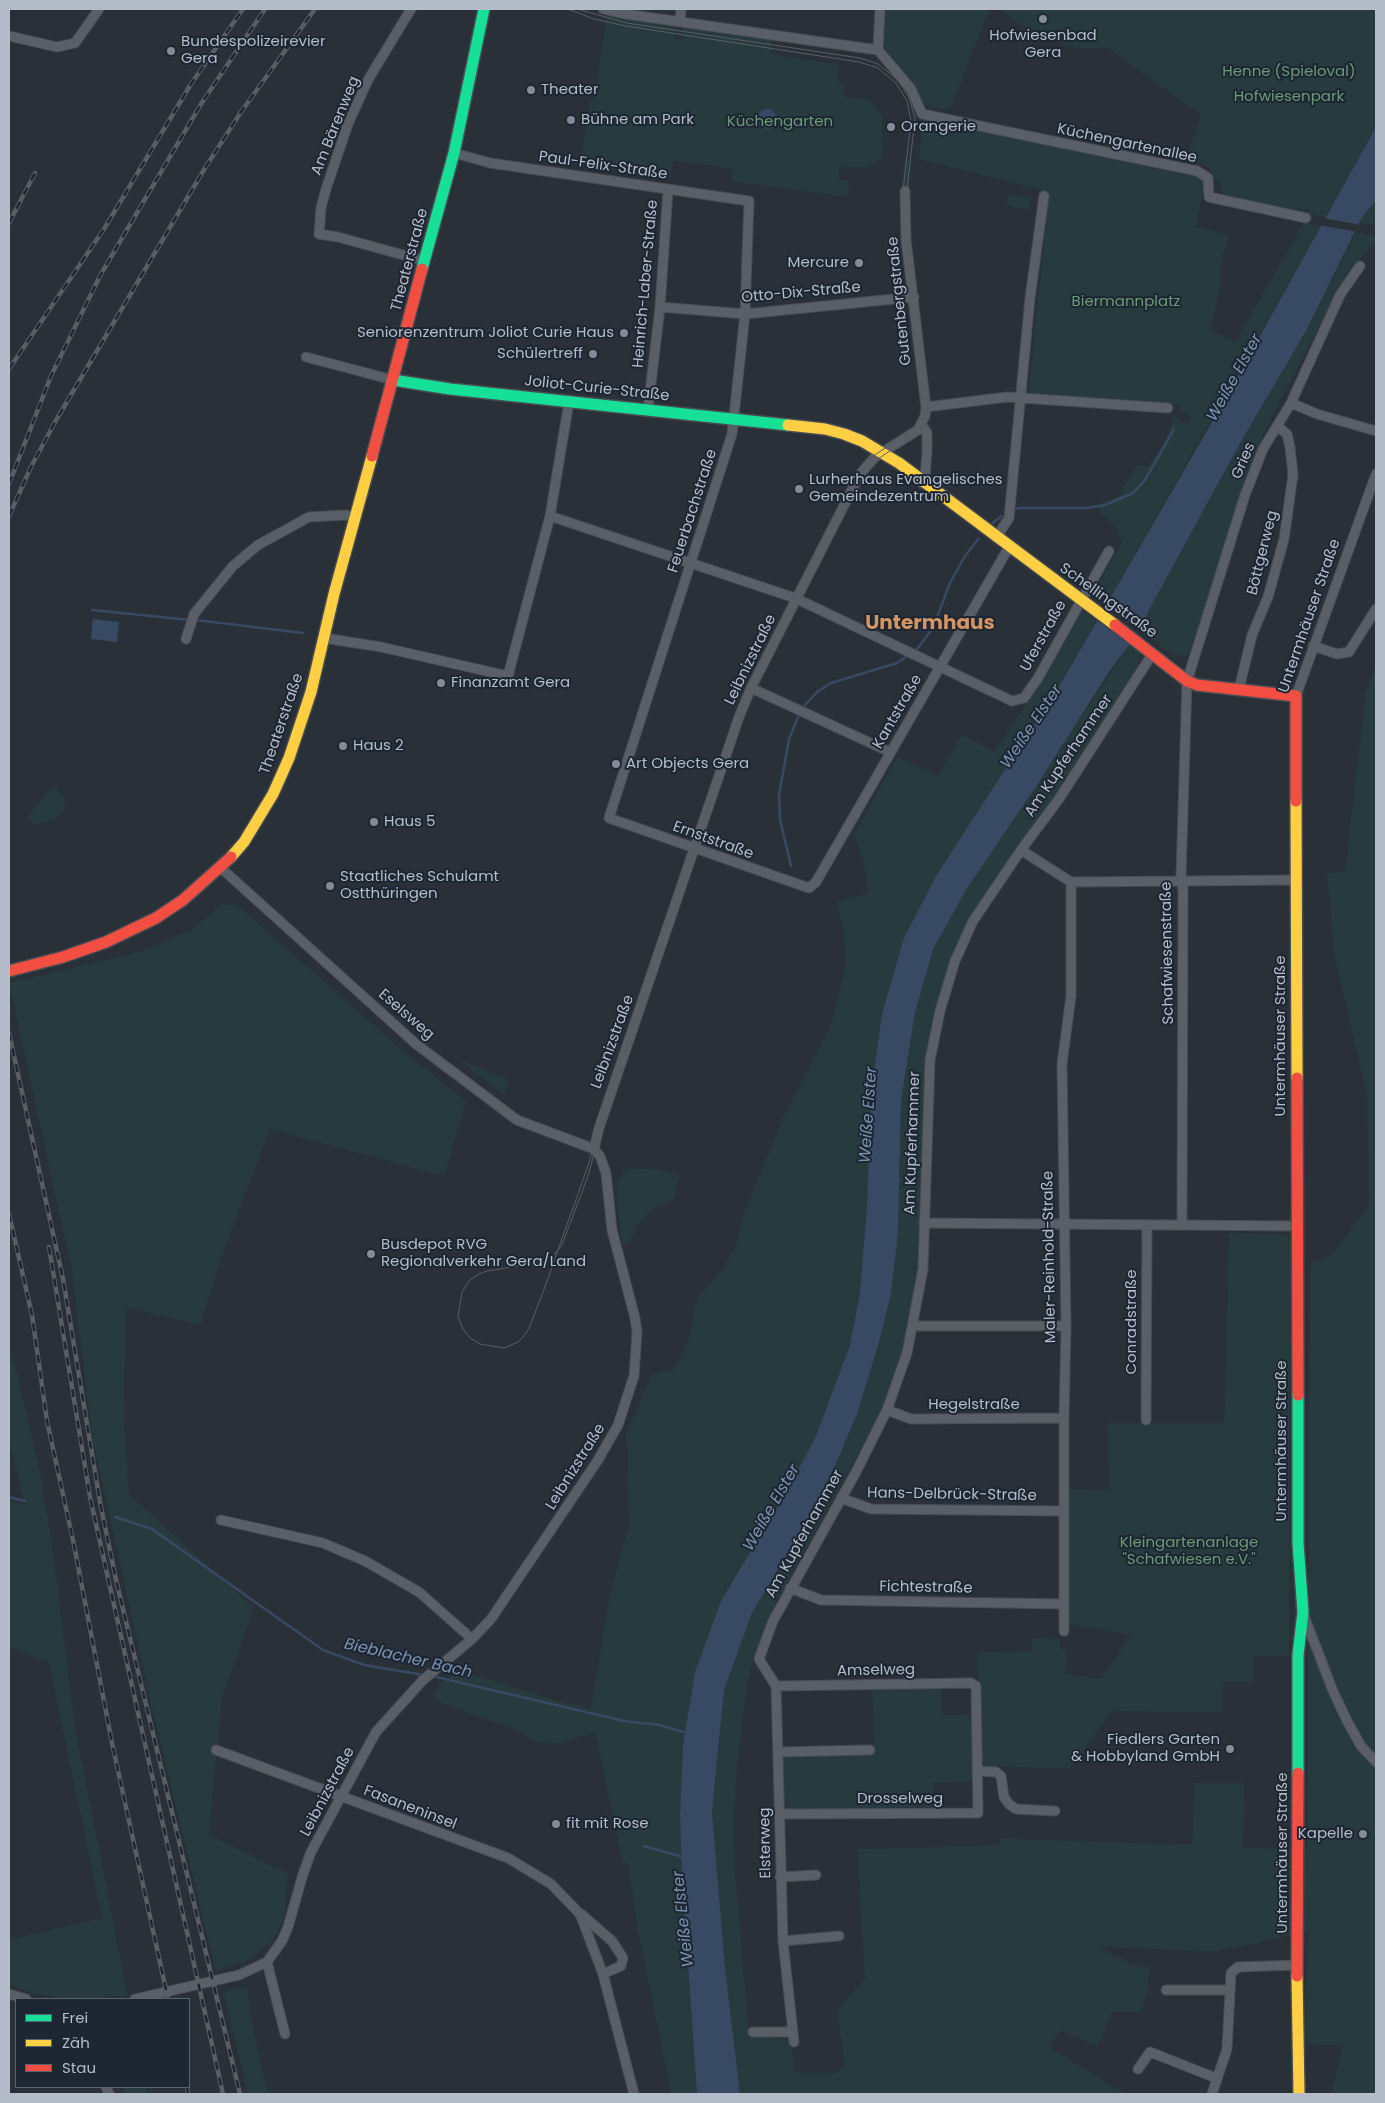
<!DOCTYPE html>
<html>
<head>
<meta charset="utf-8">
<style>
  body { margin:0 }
  #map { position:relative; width:1385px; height:2103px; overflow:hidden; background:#2a3038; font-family:Poppins,sans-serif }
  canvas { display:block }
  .frame { position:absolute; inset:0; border:10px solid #b4bcc9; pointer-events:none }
  .legend { position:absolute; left:15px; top:1998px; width:175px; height:90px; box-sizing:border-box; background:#1d2633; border:1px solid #59626f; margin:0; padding:6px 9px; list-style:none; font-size:15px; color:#b4bcc9 }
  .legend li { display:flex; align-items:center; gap:10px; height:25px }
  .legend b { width:25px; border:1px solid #59626f }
</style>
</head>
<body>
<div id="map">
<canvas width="1385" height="2103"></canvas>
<div class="frame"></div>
<ul class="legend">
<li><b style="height:6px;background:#16e098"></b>Frei</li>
<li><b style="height:6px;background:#ffcf43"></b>Zäh</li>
<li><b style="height:6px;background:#f24e42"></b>Stau</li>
</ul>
</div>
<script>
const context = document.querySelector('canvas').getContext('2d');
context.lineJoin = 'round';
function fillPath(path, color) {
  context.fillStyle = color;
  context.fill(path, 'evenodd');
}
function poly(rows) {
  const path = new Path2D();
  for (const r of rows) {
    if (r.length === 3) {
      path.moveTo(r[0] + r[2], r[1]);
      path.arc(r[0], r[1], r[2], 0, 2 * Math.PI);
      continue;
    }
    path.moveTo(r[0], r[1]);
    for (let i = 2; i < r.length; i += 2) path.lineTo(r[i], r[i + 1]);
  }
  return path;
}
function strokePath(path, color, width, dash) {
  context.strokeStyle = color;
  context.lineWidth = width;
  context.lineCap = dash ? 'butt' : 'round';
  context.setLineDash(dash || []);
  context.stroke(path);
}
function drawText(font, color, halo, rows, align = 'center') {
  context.font = font + ' Poppins,sans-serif';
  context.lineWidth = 4;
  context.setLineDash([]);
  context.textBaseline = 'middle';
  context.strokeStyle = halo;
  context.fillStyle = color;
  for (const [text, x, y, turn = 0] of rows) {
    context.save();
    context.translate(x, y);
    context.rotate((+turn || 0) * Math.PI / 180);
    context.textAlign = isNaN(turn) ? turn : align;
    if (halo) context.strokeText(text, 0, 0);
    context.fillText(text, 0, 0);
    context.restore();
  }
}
fillPath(poly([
  [884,9,989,9,950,110,924,105,881,44],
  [999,9,1376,9,1376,127,1326,217,1309,214,1310,211,1297,208,1296,211,1224,196,1220,183,1213,177,1210,168,1186,159,1201,115,1108,48,1074,48,1054,41,1032,32],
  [607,13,676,24,674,38,678,39,682,39,683,25,772,39,770,54,839,65,838,83,844,83,843,97,866,99,874,104,882,115,883,157,867,168,840,167,839,180,849,181,848,197,731,181,733,169,673,160,671,178,580,165,590,100,594,100],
  [923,119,1205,179,1196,227,1229,235,1220,266,1220,288,1210,330,1235,342,1304,223,1321,226,1105,607,1092,596,1122,542,1113,523,1101,514,1097,504,1118,497,1137,465,1149,466,1163,445,1171,425,1173,414,1187,425,1192,417,1179,409,1180,404,1175,404,1028,397,1049,192,919,159],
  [905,158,912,159,909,191,901,191],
  [1009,194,1031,198,1029,210,1006,205],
  [1376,201,1376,226,1360,223,1362,217],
  [1356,232,1376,236,1376,242,1357,262,1337,293,1264,432,1245,481,1215,581,1189,653,1185,656,1172,654,1140,631,1149,610,1243,438,1306,331],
  [1083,611,1096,621,1061,683,936,876,882,1014,871,1093,867,1204,860,1292,850,1345,816,1436,695,1672,683,1744,680,1814,682,1880,697,2094,671,2094,637,1926,628,1863,623,1863,595,1732,557,1744,532,1741,521,1732,440,1702,433,1695,439,1685,458,1670,561,1702,591,1708,610,1593,629,1525,627,1443,625,1436,652,1374,673,1370,688,1343,696,1300,723,1269,735,1249,744,1213,784,1116,830,1028,846,966,844,936,837,901,868,893,863,859,854,835,897,757,938,776,962,734,994,752,1046,675],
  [1129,645,1141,653,1137,668,1125,690,957,947,926,1078,920,1248,910,1322,901,1358,877,1420,777,1600,753,1660,747,1684,737,1764,734,1823,735,1869,749,2036,791,2040,795,2073,834,2073,845,2066,837,2011,865,1978,857,1849,1000,1845,1000,1838,1192,1845,1194,1783,1245,1783,1243,1847,1307,1850,1310,1263,1331,1256,1369,1205,1367,1095,1335,959,1327,873,1345,871,1366,691,1376,666,1376,2094,1332,2094,1342,2046,1305,2044,1308,1932,1212,1952,1097,1946,1139,1967,1150,1966,1148,1990,1141,2012,1113,2011,1097,2047,1060,2030,1050,2048,1126,2094,740,2094,725,1967,712,1812,724,1690,752,1613,812,1513,839,1457,857,1414,878,1346,891,1294,898,1233,901,1101,915,1013,933,949,966,890],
  [52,783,65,799,64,810,53,821,34,824,27,817,53,786],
  [222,904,237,905,408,1055,466,1101,444,1176,270,1129,225,1247,200,1325,126,1308,124,1417,129,1494,254,1608,222,1697,209,1835,288,1874,284,1920,272,1941,247,1961,216,1971,152,1708,93,1441,71,1267,9,983,143,951,193,929],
  [459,1060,510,1080,504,1095],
  [628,1168,660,1169,680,1175,673,1199,651,1210,637,1226,629,1242,622,1244,617,1204,617,1181],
  [1229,1233,1284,1234,1291,1239,1289,1656,1254,1657,1254,1682,1223,1682,1223,1711,1195,1713,1112,1711,1070,1769,980,1766,977,1653,1032,1651,1032,1638,1061,1639,1060,1649,1067,1650,1065,1674,1100,1679,1132,1635,1068,1624,1069,1489,1109,1490,1108,1423,1224,1423],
  [9,1351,18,1377,39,1468,53,1549,76,1734,128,1996,66,1999,27,1992,9,1984,9,1940,102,1918,49,1663,9,1646,9,1502,25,1504,9,1440],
  [941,1688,942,1715,972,1714,972,1782,933,1783,934,1807,790,1809,783,1799,782,1756,874,1752,872,1690],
  [247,1986,252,2023,268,2094,248,2094,223,1993],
  [124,2087,146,2087,148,2094,125,2094]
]), '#273a3e');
fillPath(poly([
  [767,119,10],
  [1376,127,1376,201,1362,217,1306,331,1243,438,1149,610,1141,629,1109,672,1035,788,966,890,933,949,915,1013,901,1101,898,1233,891,1294,878,1346,857,1414,839,1457,812,1513,752,1613,724,1690,712,1812,725,1967,740,2094,697,2094,682,1880,680,1814,683,1744,695,1672,721,1601,787,1491,816,1436,850,1345,860,1292,867,1204,871,1093,882,1014,904,938,936,876,1061,683,1216,415],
  [93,619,119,622,117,642,91,639]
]), '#384963');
fillPath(poly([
  [1323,218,1361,225,1358,232,1319,225],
  [1103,604,1142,632,1131,646,1095,619]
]), '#2a3038');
strokePath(poly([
  [1012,510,1019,508,1087,508,1105,505,1133,493,1145,480,1174,429],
  [991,524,1002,516],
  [92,610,190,620],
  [196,620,303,633],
  [917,649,933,628,950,583,965,556,979,538],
  [805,705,817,692,831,683,897,663,906,657],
  [791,866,780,820,779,795,789,739,798,717],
  [9,1497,25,1501],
  [115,1517,152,1529,323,1650,364,1665,424,1675],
  [432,1676,624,1721,659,1725,687,1733],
  [644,1846,683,1857]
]), '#384963', 2.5);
const street = poly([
  [411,9,368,80,348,124,326,189,321,208,319,234,338,237,425,261],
  [603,9,625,14,878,50,911,89,922,114,1197,171,1208,178,1209,197,1306,218],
  [680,21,681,9],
  [9,36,57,47,75,43,99,9],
  [878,50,880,9],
  [454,153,490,163,749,201,745,314,732,434,609,818,809,888,816,882,1009,547],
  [660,307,745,314,914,297],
  [306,357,393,380],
  [1291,403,1317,414,1376,431],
  [926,407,1007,397,1168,408],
  [648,409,660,307,668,190],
  [921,424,927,433,927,451,925,478,922,483],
  [550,516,795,598,1012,701,1024,698,1038,678,1109,551],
  [996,538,1009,518,1030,298,1044,196],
  [324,638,381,647,508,676,550,516,569,402],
  [186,639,194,614,233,566,258,545,309,517,346,515,355,518],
  [1313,646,1337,654,1349,652,1376,609],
  [751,688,890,752],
  [1239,689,1252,635,1268,597,1284,539,1293,475,1290,447,1287,434,1277,426],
  [1296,696,1376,474],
  [1021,850,1071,882,1296,880],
  [221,868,416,1044,505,1111,517,1120,594,1149],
  [924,1223,1298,1226],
  [1182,1225,1183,890,1181,876,1187,681,1245,495,1263,449,1291,403,1340,295,1360,266],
  [913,1326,1066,1326],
  [887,1410,911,1419,1064,1418],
  [1146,1420,1147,1225],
  [841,1498,871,1509,1064,1511],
  [221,1520,323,1543,365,1561,419,1592,472,1639],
  [790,1588,821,1600,1064,1604],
  [1303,1613,1333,1691,1347,1721,1361,1746,1376,1762],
  [1064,1631,1064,1418,1066,1326,1062,1064,1071,996,1071,882],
  [776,1686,971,1683,976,1686,978,1813,779,1814],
  [216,1750,508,1858,551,1884,580,1914,603,1974,634,2094],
  [779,1752,870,1750],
  [978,1771,996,1772,1001,1776,1004,1797,1009,1804,1016,1809,1055,1811],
  [780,1877,816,1875],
  [581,1914,612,1941,623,1958,621,1966,603,1974],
  [783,1941,839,1936],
  [267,1962,285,2034],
  [1166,1990,1229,1990],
  [9,1994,26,1999],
  [135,1999,239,1975,267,1962,282,1941,288,1927,303,1874,311,1852,376,1732,423,1680,472,1639,491,1619,598,1460,618,1425,634,1376,637,1332,635,1318,612,1230,606,1173,600,1156,594,1149,599,1128,739,717,751,688,860,474,875,457,918,430,925,416,926,407,906,240,905,191],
  [753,2032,793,2032],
  [794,2042,783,1941,776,1686,759,1659,773,1621,856,1472,887,1410,907,1353,923,1269,930,1060,940,1011,955,961,973,921,1021,850,1059,799,1153,653],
  [1138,2069,1150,2052,1216,2078],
  [106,2087,109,2094],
  [1212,2094,1227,2049,1231,1973,1238,1967,1297,1965]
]);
const fast = poly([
  [422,269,454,153,484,9],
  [393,380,450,389,788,425],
  [1298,1395,1298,1543,1303,1612,1298,1655,1298,1773]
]);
const slow = poly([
  [788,425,825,429,844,434,862,441,899,463,1115,625],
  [1296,801,1297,1078],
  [231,857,244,842,273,794,289,758,311,692,334,594,372,456],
  [1297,1976,1299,2094]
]);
const jam = poly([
  [372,456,422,269],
  [1115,625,1187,681,1197,685,1296,696,1296,801],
  [9,971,63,957,106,942,156,918,183,900,231,857],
  [1297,1078,1298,1395],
  [1297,1976,1298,1773]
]);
strokePath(street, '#484c53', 11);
strokePath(fast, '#484c53', 14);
strokePath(slow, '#484c53', 14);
strokePath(jam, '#484c53', 14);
strokePath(street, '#5a5e66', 9);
strokePath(fast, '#16e098', 11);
strokePath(slow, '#ffcf43', 11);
strokePath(jam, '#f24e42', 11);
strokePath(poly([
  [568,9,594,19,626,26,859,62,878,68,896,83,907,101,911,121,903,191,903,220,924,409,916,428,870,458,857,474,749,687,605,1102,589,1163,558,1250,542,1295,529,1328,524,1336,518,1342,504,1348,480,1344,470,1338,463,1329,458,1316,462,1292,470,1280,479,1274,487,1271,544,1262,554,1255,562,1245,588,1176,608,1103,741,717,861,477,878,459,919,431,926,418,928,407,908,221,907,189,915,118,909,98,899,81,878,64,860,58,627,23,577,9]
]), '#595d64', 1);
const rail = poly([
  [9,223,35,173],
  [9,369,104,229,191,84,243,9],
  [9,484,51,376,101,274,201,104,265,9],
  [9,516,31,467,55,422,205,168,241,112,315,9],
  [9,1033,63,1279,100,1502,116,1580,240,2094],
  [9,1214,32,1315,47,1421,74,1545,112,1743,168,1999],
  [49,1247,90,1497,223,2094],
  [187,2087,188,2094]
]);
strokePath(rail, '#595d64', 4.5);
strokePath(rail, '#1d2633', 2.5, [8]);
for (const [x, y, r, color] of [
  [1043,19,5,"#848b96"],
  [171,51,5,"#848b96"],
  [531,90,5,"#848b96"],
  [571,120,5,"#848b96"],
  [891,127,5,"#848b96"],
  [859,263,5,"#848b96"],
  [624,333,5,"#848b96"],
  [593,354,5,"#848b96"],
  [799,489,5,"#848b96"],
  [441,683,5,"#848b96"],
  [343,746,5,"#848b96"],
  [616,764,5,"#848b96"],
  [374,822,5,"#848b96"],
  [330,886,5,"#848b96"],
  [371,1254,5,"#848b96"],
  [1230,1749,5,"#848b96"],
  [556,1824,5,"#848b96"],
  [1363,1834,5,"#848b96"]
]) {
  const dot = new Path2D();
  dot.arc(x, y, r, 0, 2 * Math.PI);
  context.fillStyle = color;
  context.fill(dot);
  strokePath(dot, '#1d2633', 2);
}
drawText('15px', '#b4bcc9', '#1d2633', [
  ["Hofwiesenbad",1043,36,"center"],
  ["Gera",1043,53,"center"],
  ["Bundespolizeirevier",181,42],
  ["Gera",181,59],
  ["Theater",541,90],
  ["Bühne am Park",581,120],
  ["Orangerie",901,127],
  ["Mercure",849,263,"right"],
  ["Seniorenzentrum Joliot Curie Haus",614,333,"right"],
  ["Schülertreff",583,354,"right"],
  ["Lurherhaus Evangelisches",809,480],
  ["Gemeindezentrum",809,497],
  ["Finanzamt Gera",451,683],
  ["Haus 2",353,746],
  ["Art Objects Gera",626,764],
  ["Haus 5",384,822],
  ["Staatliches Schulamt",340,877],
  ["Ostthüringen",340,894],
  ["Busdepot RVG",381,1245],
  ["Regionalverkehr Gera/Land",381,1262],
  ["Fiedlers Garten",1220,1740,"right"],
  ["& Hobbyland GmbH",1220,1757,"right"],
  ["fit mit Rose",566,1824],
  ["Kapelle",1353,1834,"right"]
], 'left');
drawText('15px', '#6b9a76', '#1d2633', [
  ["Henne (Spieloval)",1289,72],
  ["Hofwiesenpark",1289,97],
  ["Küchengarten",780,122],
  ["Biermannplatz",1126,302],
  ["Kleingartenanlage",1189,1543],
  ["\"Schafwiesen e.V.\"",1189,1560]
]);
drawText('15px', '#b4bcc9', '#1d2633', [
  ["Am Bärenweg",336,126,-68],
  ["Küchengartenallee",1127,144,12],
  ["Paul-Felix-Straße",603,166,8],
  ["Theaterstraße",410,260,-75],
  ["Heinrich-Laber-Straße",646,284,-85],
  ["Otto-Dix-Straße",801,293,-5],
  ["Gutenbergstraße",900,301,-96],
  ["Joliot-Curie-Straße",597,389,6],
  ["Gries",1244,461,-67],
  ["Feuerbachstraße",693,511,-72],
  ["Böttgerweg",1263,553,-76],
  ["Schellingstraße",1108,601,36],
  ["Untermhäuser Straße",1310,616,-71],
  ["Uferstraße",1044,636,-61],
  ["Leibnizstraße",751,660,-64],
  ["Kantstraße",898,712,-60],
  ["Theaterstraße",282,724,-71],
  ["Am Kupferhammer",1069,756,-56],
  ["Ernststraße",713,841,20],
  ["Schafwiesenstraße",1168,953,-91],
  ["Eselsweg",406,1015,41],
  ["Untermhäuser Straße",1281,1036,-90],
  ["Leibnizstraße",613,1042,-70],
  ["Am Kupferhammer",913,1143,-88],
  ["Maler-Reinhold-Straße",1050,1257,-91],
  ["Conradstraße",1132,1322,-90],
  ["Hegelstraße",974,1405],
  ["Untermhäuser Straße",1282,1441,-90],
  ["Leibnizstraße",576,1467,-58],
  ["Hans-Delbrück-Straße",952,1495,1],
  ["Am Kupferhammer",805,1534,-61],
  ["Fichtestraße",926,1588,1],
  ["Amselweg",876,1671,-1],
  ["Leibnizstraße",328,1792,-62],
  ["Drosselweg",900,1799],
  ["Fasaneninsel",410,1808,21],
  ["Elsterweg",766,1843,-91],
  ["Untermhäuser Straße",1283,1853,-90]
]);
drawText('italic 16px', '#7c92b1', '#1d2633', [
  ["Weiße Elster",1235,378,-61],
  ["Weiße Elster",1032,727,-56],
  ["Weiße Elster",869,1115,-86],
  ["Weiße Elster",772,1508,-60],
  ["Bieblacher Bach",408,1659,13],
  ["Weiße Elster",684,1919,-96]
]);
drawText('bold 20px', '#d59563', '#1d2633', [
  ["Untermhaus",930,624]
]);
</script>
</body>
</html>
